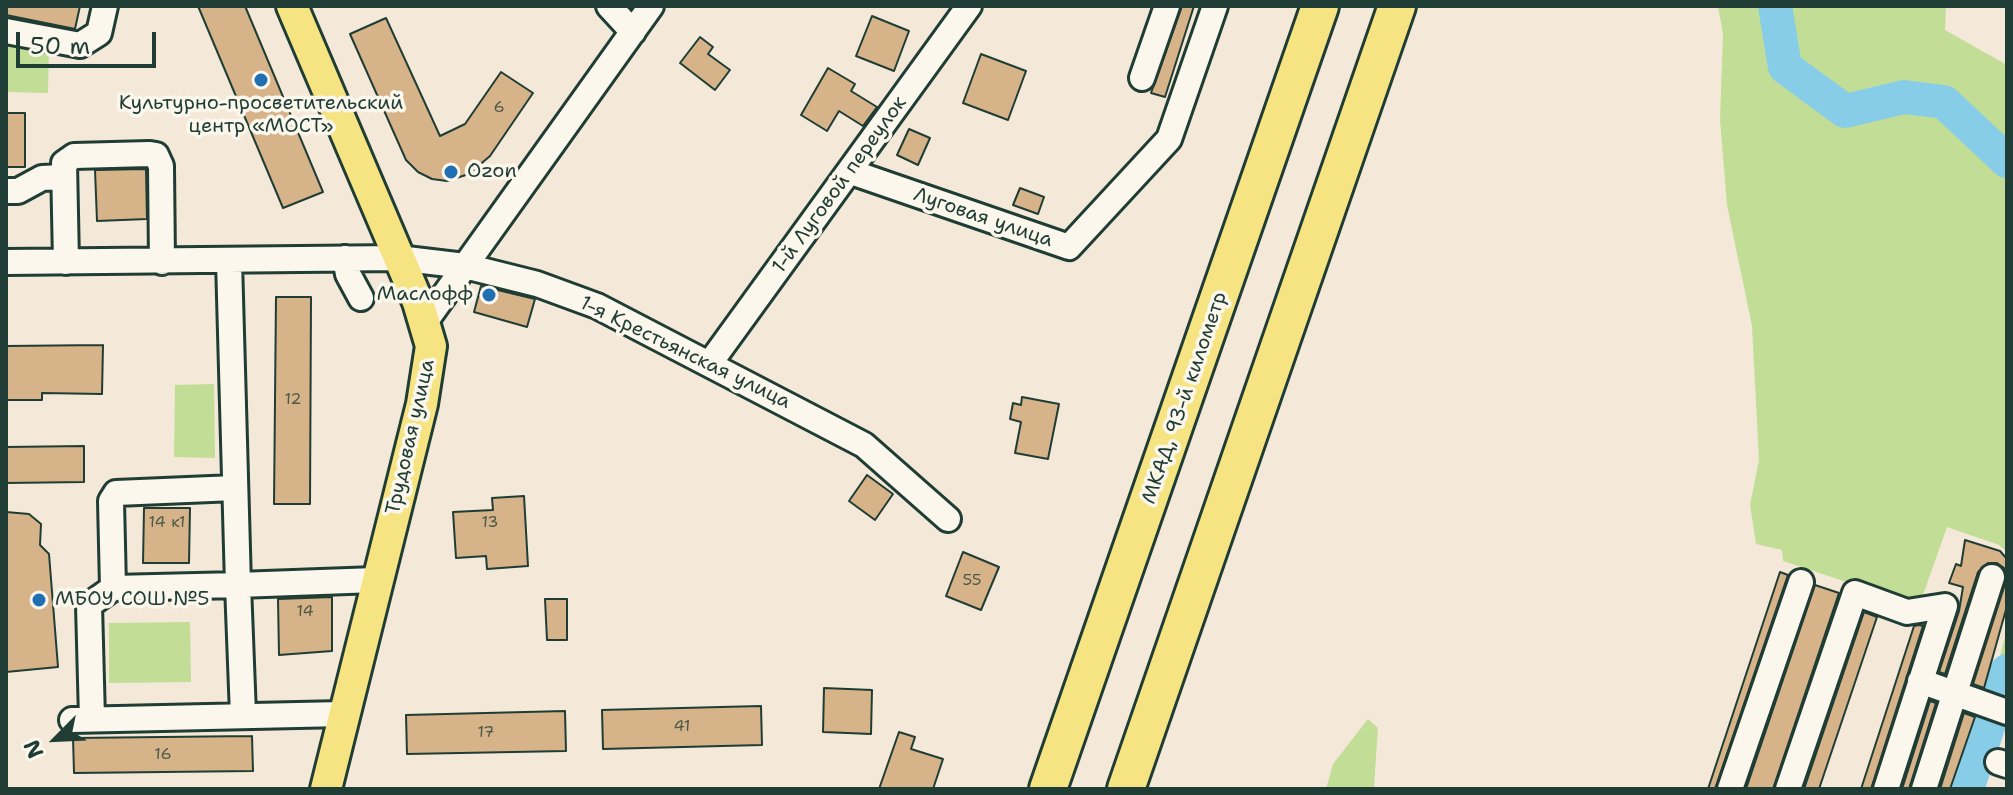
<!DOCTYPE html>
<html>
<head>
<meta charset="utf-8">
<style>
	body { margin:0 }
	#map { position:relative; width:2013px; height:795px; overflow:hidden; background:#f4e9d8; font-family:"Shantell Sans",sans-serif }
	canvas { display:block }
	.frame { position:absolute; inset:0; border:8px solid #1f3d34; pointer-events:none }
	.north { position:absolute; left:16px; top:699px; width:80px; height:80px; -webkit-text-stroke:6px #fbf7ec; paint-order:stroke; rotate:246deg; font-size:22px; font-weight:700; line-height:32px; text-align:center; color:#1f3d34 }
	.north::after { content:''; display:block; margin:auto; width:28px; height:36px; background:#1f3d34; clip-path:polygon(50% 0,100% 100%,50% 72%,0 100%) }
	.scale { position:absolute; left:16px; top:32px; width:140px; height:36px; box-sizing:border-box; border:4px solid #1f3d34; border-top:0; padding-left:10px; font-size:24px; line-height:28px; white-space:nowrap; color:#1f3d34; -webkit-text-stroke:6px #fbf7ec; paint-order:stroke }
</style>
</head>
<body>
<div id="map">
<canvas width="2013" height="795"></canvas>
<div class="frame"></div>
<div class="north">N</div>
<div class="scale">50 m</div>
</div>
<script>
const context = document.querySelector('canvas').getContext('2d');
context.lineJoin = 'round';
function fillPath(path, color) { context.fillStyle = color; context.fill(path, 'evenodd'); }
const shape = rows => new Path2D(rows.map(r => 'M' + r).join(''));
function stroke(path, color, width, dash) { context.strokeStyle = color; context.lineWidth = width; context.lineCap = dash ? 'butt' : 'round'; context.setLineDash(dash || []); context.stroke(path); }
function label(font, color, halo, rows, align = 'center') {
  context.font = font + ' "Shantell Sans",sans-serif'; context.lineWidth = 7; context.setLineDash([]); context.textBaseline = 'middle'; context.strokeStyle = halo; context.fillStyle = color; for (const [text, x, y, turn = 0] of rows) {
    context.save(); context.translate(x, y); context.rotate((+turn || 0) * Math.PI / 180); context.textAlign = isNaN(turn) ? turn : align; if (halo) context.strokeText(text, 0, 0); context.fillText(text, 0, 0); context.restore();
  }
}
fillPath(shape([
	[1718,6,1946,6,1945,30,2007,65,2007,552,1999,545,1947,527,1919,606,1783,561,1782,550,1756,544,1750,505,1759,460,1752,326,1727,205,1720,120,1723,34],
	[6,42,49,50,48,93,6,92],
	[214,384,215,458,174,457,175,385],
	[190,622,191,682,109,683,109,623],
	[2007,629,2007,685,1970,789,1956,789,1993,683],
	[1368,719,1378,728,1374,786,1377,789,1326,789,1333,764]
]), '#c2dd95');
stroke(shape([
	[1775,6,1785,67,1845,111,1904,97,1944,102,2007,161],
	[1967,789,2007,671]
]), '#87cde8', 34);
const building = shape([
	[6,6,80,6,75,29,6,15,6,6],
	[198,6,245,6,323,192,283,208,198,6],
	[1182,6,1194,6,1165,97,1151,93,1182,6],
	[872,16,909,31,894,71,856,56,872,16],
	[386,18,440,136,465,124,501,72,533,93,490,156,469,174,447,181,432,179,418,172,406,160,350,34,386,18],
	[700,37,713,47,708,54,730,70,715,90,680,63,700,37],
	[981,54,1026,71,1008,120,963,103,981,54],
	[828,68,855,84,851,91,877,107,863,126,839,111,827,131,801,115,828,68],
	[6,113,25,113,25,167,6,167,6,113],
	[909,129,930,138,918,165,897,155,909,129],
	[146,169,147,219,97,221,95,170,146,169],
	[1020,188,1044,197,1038,214,1013,205,1020,188],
	[481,286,535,299,527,327,474,312,481,286],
	[276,297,311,297,310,504,274,504,276,297],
	[103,345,102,394,42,393,42,400,6,400,6,346,103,345],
	[1022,397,1059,404,1048,459,1015,453,1021,422,1010,419,1013,403,1021,405,1022,397],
	[84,446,84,482,6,483,6,447,84,446],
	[867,475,893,494,875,520,849,501,867,475],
	[524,496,528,566,487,569,486,556,456,558,453,512,493,510,492,498,524,496],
	[144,508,190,508,189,563,143,563,144,508],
	[6,512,29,514,41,524,40,545,49,554,58,667,6,672,6,512],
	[1965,540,2000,551,2007,559,2007,606,1984,688,1973,684,2006,581,2004,568,1997,563,1988,563,1978,572,1945,674,1939,672,1959,611,1963,587,1949,583,1956,564,1961,566,1965,540],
	[963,552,999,567,981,610,946,596,963,552],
	[1780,572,1788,575,1715,789,1708,789,1780,572],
	[1815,585,1839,593,1773,789,1746,789,1815,585],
	[332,597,332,651,279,655,278,599,332,597],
	[545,599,567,599,567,640,547,640,545,599],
	[1864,612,1877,617,1819,789,1804,789,1864,612],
	[1919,625,1923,626,1871,789,1861,789,1914,626,1919,625],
	[824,688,872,690,871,734,823,732,824,688],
	[1930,701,1936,703,1909,789,1902,789,1930,701],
	[761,706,762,745,603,749,602,710,761,706],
	[565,711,566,751,407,754,406,715,565,711],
	[1964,713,1975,717,1950,789,1940,789,1964,713],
	[899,732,915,737,911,749,943,759,933,789,879,789,899,732],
	[252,736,253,771,74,773,73,738,252,736]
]);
fillPath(building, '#d7b389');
stroke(building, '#1f3d34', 2);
const minor = shape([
	[609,6,633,32],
	[6,31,80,45,99,33,105,6],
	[1142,78,1167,6],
	[851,172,1069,247,1169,139,1215,6],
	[6,191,18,191,42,178,63,177],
	[345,258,348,274,361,298],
	[229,261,238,585,376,580],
	[6,262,398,258,465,266,537,284,597,306,864,445,948,519],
	[66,262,64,163,74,156,150,154,156,155,161,166,162,262],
	[425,322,651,6],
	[710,363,969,6],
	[235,488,116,493,111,501,113,588,238,585,243,715],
	[1920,681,2007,712],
	[92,719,89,605,113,588],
	[72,720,343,714],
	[1998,762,2007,765],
	[1730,789,1801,582],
	[1788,789,1855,593,1907,612,1945,606,1886,789],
	[1924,789,1992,577]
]);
const major = shape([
	[292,6,418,302,431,346,422,404,326,789]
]);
const highway = shape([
	[1048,789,1320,6],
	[1126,789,1397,6]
]);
stroke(minor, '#1f3d34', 30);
stroke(major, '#1f3d34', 36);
stroke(highway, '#1f3d34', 42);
stroke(minor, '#fbf7ec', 24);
stroke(major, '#f6e381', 30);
stroke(highway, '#f6e381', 36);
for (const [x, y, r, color] of [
	[261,80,8,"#1f6fb2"],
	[451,172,8,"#1f6fb2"],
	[489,295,8,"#1f6fb2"],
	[39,600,8,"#1f6fb2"]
]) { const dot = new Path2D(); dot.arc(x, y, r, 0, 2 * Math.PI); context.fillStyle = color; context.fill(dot); stroke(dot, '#fbf7ec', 3); }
label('16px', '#4d5a49', null, [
	["6",499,108],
	["12",293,400],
	["14 к1",167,523],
	["13",490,523],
	["55",972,581],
	["14",305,612],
	["41",682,727],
	["17",486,733],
	["16",163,755]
]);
label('20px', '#1f3d34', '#fbf7ec', [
	["Культурно-просветительский",261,104,"center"],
	["центр «МОСТ»",261,127,"center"],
	["Ozon",467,172],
	["Маслофф",473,295,"right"],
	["МБОУ СОШ №5",55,600]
], 'left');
label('20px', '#1f3d34', '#fbf7ec', [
	["1-й Луговой переулок",840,185,-54],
	["Луговая улица",983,218,19],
	["1-я Крестьянская улица",685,353,26],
	["МКАД, 93-й километр",1185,398,-71],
	["Трудовая улица",411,437,-77]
]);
</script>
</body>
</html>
